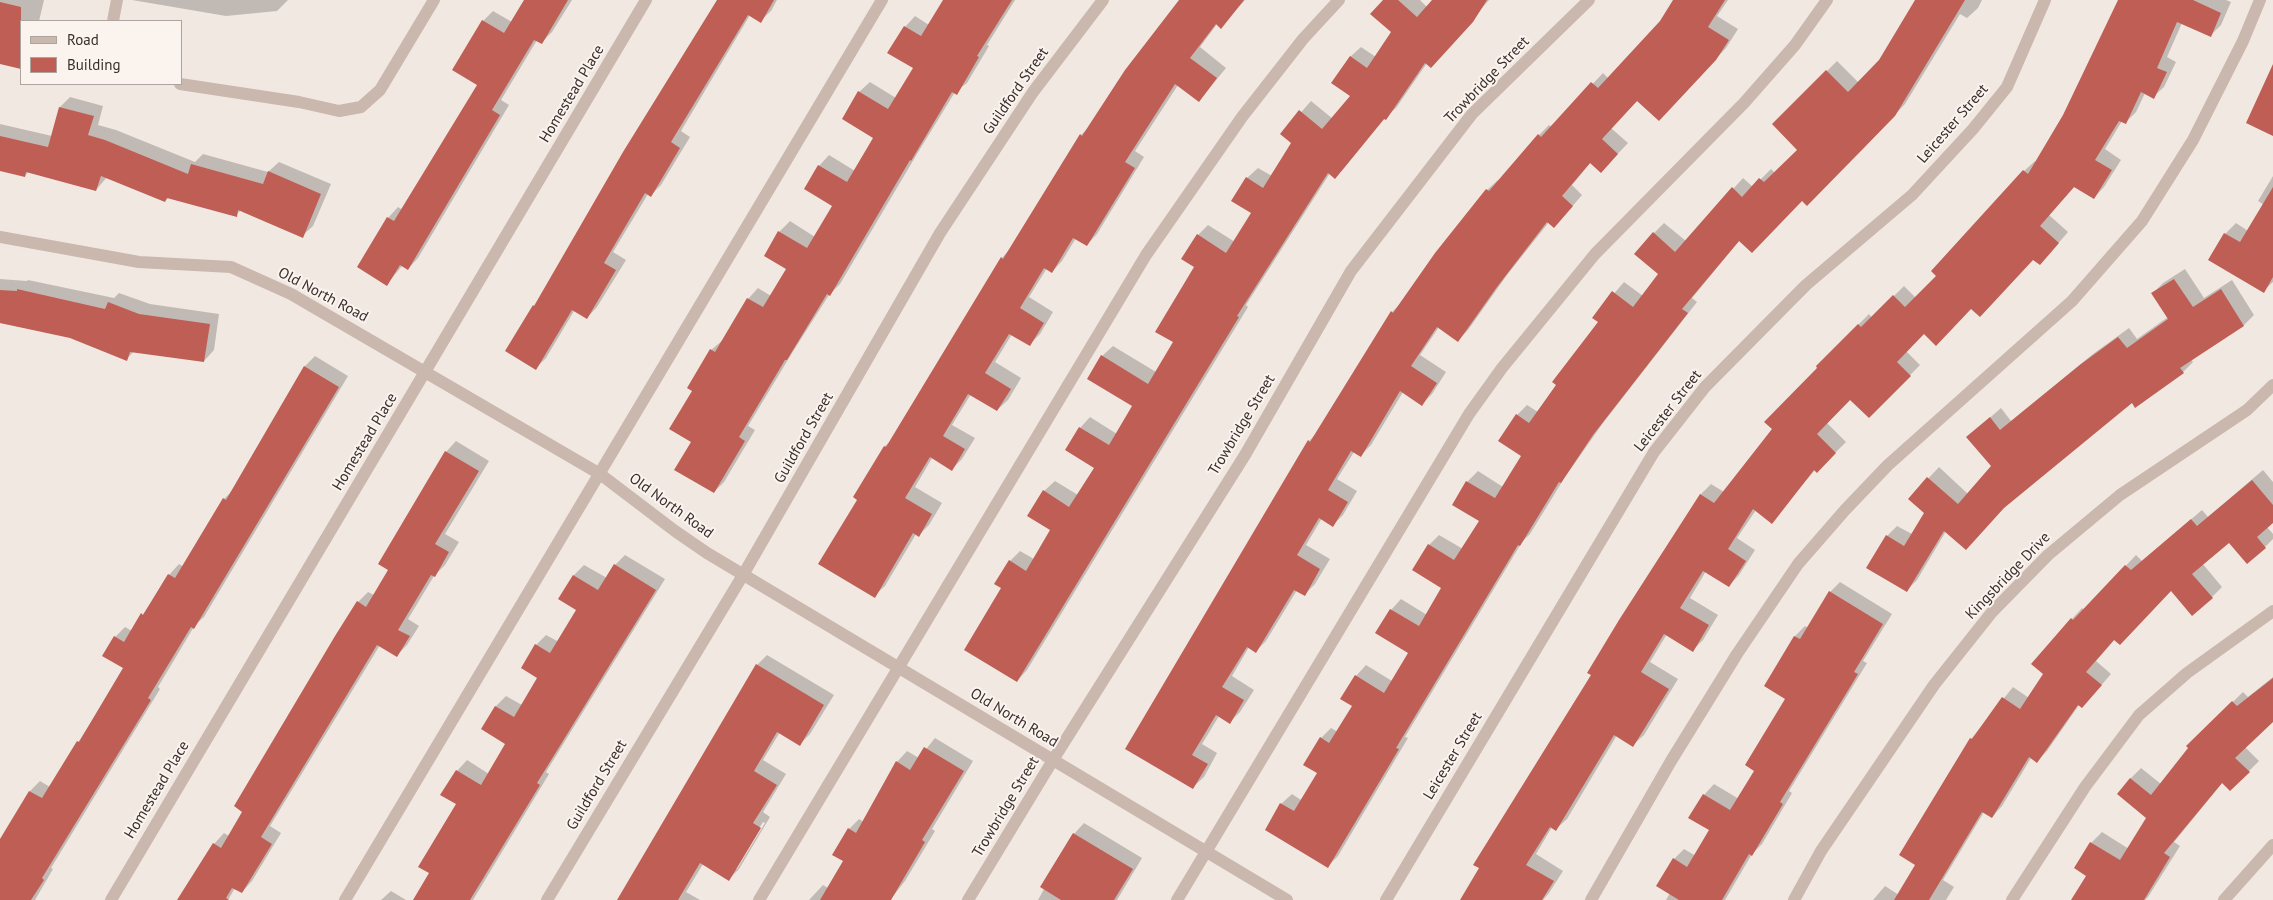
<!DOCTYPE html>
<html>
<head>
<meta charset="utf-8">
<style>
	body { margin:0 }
	#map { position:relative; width:2273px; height:900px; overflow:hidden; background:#f2e8e2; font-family:"PT Sans",sans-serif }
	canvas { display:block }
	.legend { position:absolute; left:20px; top:20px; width:162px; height:65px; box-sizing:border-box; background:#faf3ee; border:1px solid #ada4a0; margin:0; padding:6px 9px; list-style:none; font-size:15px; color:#392e2c }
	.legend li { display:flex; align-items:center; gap:10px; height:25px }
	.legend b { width:25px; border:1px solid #ada4a0 }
</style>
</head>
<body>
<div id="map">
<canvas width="2273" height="900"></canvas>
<ul class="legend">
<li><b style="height:6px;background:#cab7ae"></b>Road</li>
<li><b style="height:14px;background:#be5e54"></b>Building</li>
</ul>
</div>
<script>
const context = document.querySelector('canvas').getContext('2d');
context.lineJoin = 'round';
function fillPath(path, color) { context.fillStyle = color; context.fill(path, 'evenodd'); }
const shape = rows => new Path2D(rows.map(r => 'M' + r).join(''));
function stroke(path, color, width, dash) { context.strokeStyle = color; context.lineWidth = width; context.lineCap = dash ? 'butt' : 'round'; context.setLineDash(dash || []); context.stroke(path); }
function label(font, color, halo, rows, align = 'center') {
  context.font = font + ' "PT Sans",sans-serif'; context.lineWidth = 4; context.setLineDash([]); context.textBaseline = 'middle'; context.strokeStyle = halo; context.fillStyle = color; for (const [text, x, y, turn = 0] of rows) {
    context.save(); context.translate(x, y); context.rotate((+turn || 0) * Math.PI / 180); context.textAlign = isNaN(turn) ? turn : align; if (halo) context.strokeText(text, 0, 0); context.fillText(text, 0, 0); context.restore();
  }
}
fillPath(shape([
	[0,0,44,0,39,21,21,21,20,68,0,63],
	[132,0,288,0,277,11,226,16],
	[526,0,572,0,552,32,541,43,537,40,501,100,509,105,418,258,408,269,402,266,387,284,358,267,388,218,398,207,403,210,479,85,483,21,493,11,512,22],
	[718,0,777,0,771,11,760,21,750,15,681,131,690,137,661,185,651,195,648,194,613,252,626,260,597,307,587,318,574,311,546,358,536,368,580,233],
	[944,0,1015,0,987,45,989,46,967,83,955,92,917,154,840,284,829,295,792,353,748,426,755,430,724,482,714,492,692,441,694,391,711,350,723,340,748,299,758,288,771,296,787,269,765,255,779,232,790,221,815,237,834,205,819,166,829,155,855,171,875,138,859,92,870,82,896,98,914,68,905,27,915,16,929,25],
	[1181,0,1245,0,1221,27,1217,24,1200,47,1226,68,1199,101,1178,85,1135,151,1144,157,1097,234,1087,245,1076,238,1062,261,1052,272,1047,268,1029,297,1053,312,1040,334,1029,345,1012,334,995,362,1021,378,1008,400,997,410,971,394,952,425,975,438,962,459,952,469,932,458,915,487,942,503,929,525,919,535,916,534,885,586,874,596,859,499,885,446,894,438,1002,258,1009,250,1081,135,1090,126],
	[1385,0,1420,0,1427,7,1433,0,1489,0,1441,56,1427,63,1396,108,1385,118,1345,167,1335,177,1330,173,1246,305,1248,307,1027,670,1017,681,1003,588,1010,561,1020,551,1034,559,1052,530,1044,491,1055,481,1078,495,1095,467,1080,428,1090,417,1117,434,1134,405,1102,356,1113,346,1156,372,1174,342,1196,266,1198,235,1208,225,1235,242,1253,213,1247,178,1258,168,1272,176,1293,142,1282,134,1311,101,1333,119,1351,96,1350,57,1361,47,1376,57,1392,32],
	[1675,0,1728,0,1717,16,1738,29,1726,48,1669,109,1638,100,1611,128,1628,143,1611,161,1591,162,1572,185,1582,195,1564,216,1549,222,1507,275,1468,330,1458,340,1439,327,1420,355,1446,372,1432,394,1422,404,1403,392,1371,445,1360,456,1354,452,1337,479,1357,491,1343,515,1333,525,1322,518,1306,545,1330,559,1315,584,1305,594,1297,590,1266,641,1256,651,1249,647,1232,676,1254,690,1240,712,1230,722,1219,716,1202,744,1217,753,1204,777,1193,787,1127,748,1309,441,1318,432,1392,312,1401,303,1487,190,1498,180,1499,181,1539,135,1549,125,1552,127,1603,73,1608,78,1661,22],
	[1916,0,1982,0,1978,8,1967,18,1960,14,1905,104,1863,149,1807,204,1802,199,1740,240,1692,298,1697,302,1603,423,1565,477,1530,534,1522,542,1405,737,1408,738,1338,856,1328,866,1281,804,1292,794,1301,800,1318,773,1321,738,1331,728,1338,732,1353,706,1356,676,1366,665,1392,681,1410,653,1391,610,1401,599,1427,615,1443,588,1429,545,1439,535,1463,549,1480,521,1467,482,1478,471,1503,487,1523,456,1517,415,1527,405,1538,412,1599,321,1594,317,1624,282,1643,296,1660,274,1654,233,1664,223,1686,241,1743,178,1753,187,1771,169,1775,173,1799,150,1774,124,1837,61,1859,83,1880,61],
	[2120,0,2226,0,2231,2,2221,25,2211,35,2182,23,2167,57,2176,62,2164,87,2153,97,2145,93,2136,112,2125,123,2122,121,2105,149,2121,160,2104,187,2094,198,2075,186,2049,215,2068,232,2050,253,2034,258,1971,308,1924,333,1906,351,1920,365,1869,417,1851,399,1827,423,1846,442,1817,471,1815,470,1771,522,1756,510,1737,538,1755,550,1739,575,1729,586,1706,571,1690,598,1718,615,1703,640,1693,650,1667,634,1650,662,1678,679,1644,735,1633,745,1617,735,1567,819,1556,829,1552,827,1536,854,1563,871,1549,893,1543,900,1461,900,1592,674,1620,621,1701,494,1711,484,1724,492,1819,368,1817,366,1869,314,1872,318,1904,286,1916,298,1937,276,2024,171,2035,161,2036,162,2064,116],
	[70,97,103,106,98,125,116,130,195,162,203,154,268,172,279,162,331,184,313,226,302,236,241,210,236,215,169,197,165,201,107,177,96,190,28,172,25,176,0,170,0,124,52,136,60,107],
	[2273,176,2273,282,2263,291,2210,259,2225,234,2236,223,2248,231,2264,205,2258,201],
	[2185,269,2204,298,2232,280,2254,315,2244,325,2191,359,2193,362,2183,372,2132,401,1946,531,1917,580,1906,591,1887,536,1897,526,1912,534,1925,512,1910,498,1939,467,1968,494,1992,466,1968,437,2001,408,2011,421,2093,354,2129,328,2137,339,2168,317,2153,293,2163,283],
	[0,279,27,281,28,280,114,298,119,293,150,304,219,314,214,350,204,361,134,351,127,359,70,337,0,323],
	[315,356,348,376,204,617,195,625,158,687,160,689,51,868,53,869,35,900,0,900,2,838,30,791,40,781,50,787,125,668,115,637,125,627,132,631,169,575,179,564,184,567,224,499,232,491,305,366],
	[456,441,489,461,445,534,459,542,445,565,434,576,408,619,419,626,407,645,397,655,380,645,270,826,281,833,252,881,242,892,235,888,228,900,180,900,214,844,224,833,229,836,358,602,368,592,374,595,389,569,446,452],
	[2263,470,2273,482,2273,522,2267,527,2273,534,2273,539,2265,547,2229,542,2202,563,2222,587,2212,597,2172,589,2115,639,2096,661,2111,674,2092,696,2079,705,2047,751,2037,761,2031,758,2002,806,1992,817,1984,812,1943,880,1954,887,1946,900,1873,900,1885,886,1899,895,1917,865,1971,739,2013,687,2029,698,2045,674,2072,619,2082,608,2084,610,2136,555,2142,561,2202,510,2208,517],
	[625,555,665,579,546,772,549,774,473,900,414,900,431,873,458,804,457,771,467,760,489,774,507,744,482,729,496,706,506,696,522,705,539,677,536,645,546,635,559,642,578,609,560,599,574,575,584,565,607,578,615,565],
	[1840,582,1892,614,1863,661,1867,663,1789,791,1792,793,1762,844,1752,854,1725,900,1666,900,1670,893,1674,859,1684,849,1696,856,1711,830,1704,795,1714,784,1739,799,1756,770,1787,699,1765,686,1795,636,1805,626,1808,628,1830,592],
	[767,655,834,695,810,734,800,744,780,732,763,760,786,774,763,812,770,817,739,869,729,879,703,864,686,892,700,900,622,900,757,665],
	[763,822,765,823,737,869,734,869],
	[2273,677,2273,722,2272,721,2245,747,2259,761,2230,790,2223,782,2174,842,2180,846,2148,897,2145,900,2073,900,2087,875,2076,868,2091,843,2102,832,2129,849,2148,818,2119,793,2131,778,2141,768,2161,784,2190,748,2188,746,2243,692,2248,697],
	[935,738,973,761,932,829,935,831,905,881,890,900,809,900,823,885,828,888,845,861,849,829,859,819,864,822,897,762,907,751,919,758],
	[1084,823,1142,858,1117,900,1038,900,1074,834],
	[391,891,406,900,381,900]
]), '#0003');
fillPath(shape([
	[524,0,568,0,542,44,534,40,492,110,500,115,408,270,400,265,387,286,357,267,387,217,394,221,477,85,452,70,482,20,504,33],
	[717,0,774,0,761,23,748,15,671,142,680,148,651,197,645,193,604,263,616,270,587,319,572,310,536,370,505,351,533,305,534,306,623,152],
	[943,0,1012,0,977,56,979,57,957,95,952,92,911,161,910,160,830,296,827,294,787,360,785,360,739,437,745,441,714,493,674,470,691,442,669,429,692,391,687,388,710,349,715,352,747,298,763,307,786,269,764,256,778,231,807,248,832,206,804,189,818,165,847,182,873,138,842,119,858,91,888,109,913,68,887,53,904,26,921,36],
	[1179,0,1244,0,1221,29,1216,24,1190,58,1217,78,1199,102,1175,84,1125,162,1135,168,1087,246,1073,238,1052,273,1044,268,1020,308,1044,323,1030,346,1009,334,985,373,1011,389,997,411,968,394,943,436,965,449,952,471,930,457,905,498,932,514,919,537,913,533,875,598,818,564,857,500,853,497,884,446,886,447,1001,257,1003,259,1080,134,1082,136,1125,70],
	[1383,0,1398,0,1417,17,1432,0,1487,0,1473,22,1431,68,1425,63,1386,120,1384,119,1335,179,1328,173,1237,316,1239,317,1017,682,964,650,1001,588,994,584,1009,560,1026,571,1050,530,1027,516,1043,490,1069,507,1094,468,1065,450,1079,427,1109,445,1132,406,1087,379,1101,355,1148,384,1173,342,1155,332,1194,267,1181,259,1197,234,1226,253,1251,213,1231,201,1246,177,1263,188,1291,143,1280,134,1299,110,1322,129,1350,96,1331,83,1350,56,1367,68,1391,32,1370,14],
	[1673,0,1725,0,1708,27,1729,40,1716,60,1659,121,1637,101,1602,139,1618,154,1601,173,1590,163,1562,196,1573,206,1554,228,1547,222,1497,287,1458,342,1437,327,1411,366,1437,383,1422,406,1400,391,1361,457,1351,451,1328,490,1348,502,1333,527,1319,518,1297,555,1320,569,1305,596,1294,590,1256,653,1247,647,1222,687,1244,700,1230,724,1216,715,1192,755,1208,764,1193,789,1125,749,1308,440,1310,442,1391,311,1393,313,1435,253,1486,189,1489,191,1538,134,1541,137,1591,82,1598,88,1660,21],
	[1915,0,1965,0,1895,116,1807,206,1802,201,1752,253,1739,241,1682,309,1688,313,1593,435,1561,483,1559,482,1520,546,1518,545,1396,748,1399,749,1328,868,1265,830,1280,803,1294,811,1317,773,1303,765,1320,737,1329,743,1352,706,1340,699,1355,675,1384,693,1408,653,1375,633,1390,609,1419,626,1441,588,1412,570,1428,544,1454,560,1479,521,1452,505,1466,481,1495,498,1521,456,1498,441,1516,414,1529,423,1556,385,1552,382,1598,322,1592,318,1612,291,1633,307,1658,274,1634,254,1653,232,1675,252,1732,187,1742,197,1759,178,1764,182,1797,150,1772,124,1826,70,1848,92,1879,60],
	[2118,0,2193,0,2221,13,2211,37,2177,22,2157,68,2167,72,2154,99,2141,92,2126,124,2119,121,2095,160,2112,170,2094,199,2074,187,2040,226,2059,243,2040,265,2033,260,1980,317,1971,309,1936,346,1924,334,1897,362,1911,376,1869,418,1850,400,1817,434,1836,453,1817,473,1814,470,1772,524,1753,509,1728,549,1746,561,1729,587,1703,571,1680,608,1709,625,1693,652,1664,634,1641,672,1669,689,1633,747,1614,735,1556,831,1550,827,1526,865,1554,881,1542,900,1460,900,1479,868,1473,865,1591,675,1587,673,1619,620,1700,494,1714,503,1772,429,1764,422,1817,368,1816,366,1858,324,1861,327,1893,295,1905,307,1936,276,1931,271,2023,170,2028,174,2063,115],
	[0,2,21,7,21,69,0,64],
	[2273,64,2273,136,2246,123],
	[59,107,94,116,88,135,105,140,188,174,191,164,263,184,268,171,321,194,303,238,238,210,237,217,167,198,165,202,101,176,96,191,26,172,25,177,0,171,0,136,48,147],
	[2273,187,2273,277,2264,293,2208,260,2224,233,2240,242],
	[2174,279,2193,307,2221,289,2244,326,2180,368,2184,373,2135,408,2132,403,2004,508,1966,550,1944,531,1907,592,1866,568,1886,535,1904,546,1924,513,1908,499,1927,477,1958,504,1991,466,1966,437,1990,417,2000,430,2081,364,2118,337,2127,348,2168,319,2151,293],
	[17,289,105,309,108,302,139,314,210,324,204,362,130,352,127,361,70,338,0,323,0,290,17,291],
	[304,366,339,387,194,629,191,627,148,698,151,700,42,878,44,880,31,900,0,900,0,839,29,791,42,798,77,741,79,742,123,668,102,656,114,636,124,642,141,613,143,615,168,574,175,578,223,498,226,500],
	[445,451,479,471,435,544,449,552,435,577,431,575,398,630,410,636,397,657,377,645,261,837,272,844,242,893,232,888,226,898,229,900,177,900,213,843,221,848,242,812,234,806,335,636,357,601,366,607,388,570,378,564],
	[2252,480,2273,505,2273,523,2257,537,2266,548,2247,564,2229,543,2192,574,2213,598,2192,616,2171,591,2120,645,2114,640,2086,672,2102,685,2082,708,2078,705,2037,763,2029,757,1992,818,1982,812,1929,900,1894,900,1915,865,1899,855,1970,738,1972,739,2002,697,2020,709,2043,674,2031,664,2071,618,2073,620,2125,565,2131,570,2191,519,2197,526],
	[614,564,656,590,537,783,540,785,470,900,413,900,429,873,418,867,456,804,440,795,456,770,481,785,505,744,481,729,495,706,514,717,537,678,521,668,535,644,550,653,576,610,558,599,573,575,598,590],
	[1829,591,1883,624,1854,672,1858,674,1780,802,1783,804,1752,856,1749,854,1722,900,1679,900,1656,886,1673,858,1687,867,1709,830,1688,818,1703,794,1730,810,1754,771,1745,765,1785,699,1764,686,1794,636,1800,639],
	[756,664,824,705,800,746,777,732,754,771,777,785,753,823,761,828,729,881,700,863,678,900,617,900],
	[2273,678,2273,722,2235,758,2250,772,2230,791,2222,783,2164,853,2170,857,2144,900,2071,900,2086,876,2074,868,2090,842,2120,860,2146,818,2117,794,2130,778,2151,795,2188,748,2186,746,2232,701,2237,706],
	[924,747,964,771,922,840,925,842,891,900,820,900,843,861,832,855,848,828,856,833,896,761,910,770],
	[1073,833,1133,869,1114,900,1061,900,1040,887]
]), '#be5e54');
stroke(shape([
	[113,21,117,0],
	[180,84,299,102,339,111,361,107,380,90,434,0],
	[0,237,139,262,231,267,291,294,600,474,675,531,707,553,1287,900],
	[111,900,646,0],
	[345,900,882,0],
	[547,900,743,575,940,233,1033,92,1103,0],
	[759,900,1146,255,1242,117,1303,39,1339,0],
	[968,900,1053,760,1245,455,1351,271,1472,114,1589,0],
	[1177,900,1469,414,1502,368,1595,254,1744,103,1795,45,1827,0],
	[1386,900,1654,452,1705,387,1806,285,1912,195,1973,129,2007,87,2045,0],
	[1591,900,1671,761,1737,654,1798,564,1845,510,1888,465,2072,301,2142,221,2193,140,2243,41,2260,0],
	[1794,900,1821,851,1934,685,1992,612,2048,555,2120,495,2247,410,2273,385],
	[2012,900,2085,787,2139,715,2187,673,2273,611],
	[2224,900,2273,845]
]), '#cab7ae', 12);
label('15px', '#392e2c', '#faf3ee', [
	["Trowbridge Street",1487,80,-46],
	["Guildford Street",1016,91,-55],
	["Homestead Place",572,94,-59],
	["Leicester Street",1953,124,-49],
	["Old North Road",323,295,28],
	["Leicester Street",1668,411,-52],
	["Trowbridge Street",1242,425,-59],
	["Guildford Street",804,438,-60],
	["Homestead Place",365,442,-59],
	["Old North Road",671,506,36],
	["Kingsbridge Drive",2008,576,-46],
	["Old North Road",1014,718,31],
	["Leicester Street",1453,756,-59],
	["Guildford Street",597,785,-59],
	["Homestead Place",157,790,-59],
	["Trowbridge Street",1006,807,-59]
]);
</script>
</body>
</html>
